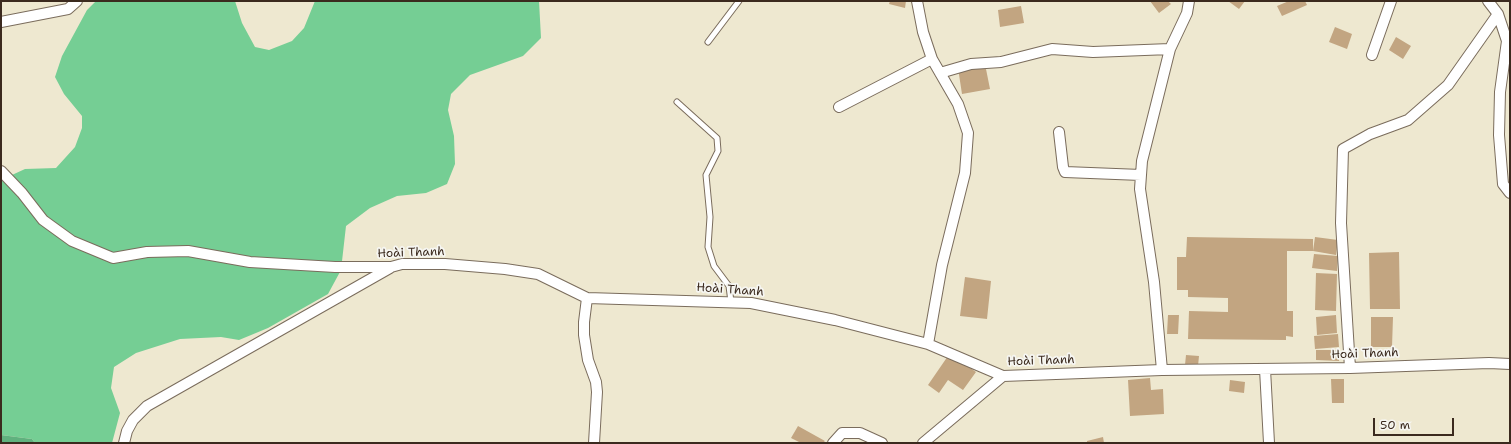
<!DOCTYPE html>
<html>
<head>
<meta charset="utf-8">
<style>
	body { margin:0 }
	#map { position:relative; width:1511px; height:444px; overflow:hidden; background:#eee8d0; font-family:"Shantell Sans",sans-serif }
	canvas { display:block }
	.frame { position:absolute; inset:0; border:2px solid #3b2a1e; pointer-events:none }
	.scale { position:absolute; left:1373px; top:418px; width:81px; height:18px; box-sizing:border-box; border:2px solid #3b2a1e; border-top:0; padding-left:5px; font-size:12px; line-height:14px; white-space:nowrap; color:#3b2a1e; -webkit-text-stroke:3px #f6f6f2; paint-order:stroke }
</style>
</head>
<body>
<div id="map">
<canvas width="1511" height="444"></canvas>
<div class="frame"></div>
<div class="scale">50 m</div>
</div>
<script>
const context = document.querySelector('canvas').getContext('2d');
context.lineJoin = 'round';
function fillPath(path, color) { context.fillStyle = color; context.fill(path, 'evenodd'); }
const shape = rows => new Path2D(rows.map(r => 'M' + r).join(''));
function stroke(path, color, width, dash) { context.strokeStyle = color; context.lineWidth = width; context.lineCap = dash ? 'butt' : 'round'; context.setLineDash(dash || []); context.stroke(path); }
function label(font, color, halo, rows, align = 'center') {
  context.font = font + ' "Shantell Sans",sans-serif'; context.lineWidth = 3.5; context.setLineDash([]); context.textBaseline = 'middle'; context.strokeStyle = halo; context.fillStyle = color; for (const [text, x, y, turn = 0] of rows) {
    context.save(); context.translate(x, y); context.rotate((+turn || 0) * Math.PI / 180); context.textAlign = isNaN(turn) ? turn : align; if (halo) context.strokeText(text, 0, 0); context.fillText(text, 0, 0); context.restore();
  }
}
fillPath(shape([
	[96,1,235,1,242,23,255,47,269,50,292,41,304,28,315,1,539,1,541,38,523,56,470,75,451,94,448,110,454,136,455,164,447,184,426,193,397,196,370,208,346,226,341,270,328,294,268,328,239,340,221,337,180,339,136,353,114,367,111,388,120,413,112,443,35,443,32,439,1,435,1,180,25,169,56,168,75,147,82,128,82,116,64,94,55,77,62,56,87,10]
]), '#75ce94');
fillPath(shape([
	[1,435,32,439,35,443,1,443]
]), '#60b17e');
fillPath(shape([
	[890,1,906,1,905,8,889,4],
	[1150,1,1168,1,1171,4,1159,13],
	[1228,1,1245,1,1239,9],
	[1289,1,1305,1,1307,5,1282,16,1277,6],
	[1021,6,1024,23,1000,27,998,10],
	[1335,27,1352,34,1347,49,1329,42],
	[1396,37,1411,46,1403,59,1389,50],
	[985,64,990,89,962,94,958,68],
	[1187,237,1313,239,1313,251,1287,251,1287,311,1293,311,1293,337,1286,336,1286,340,1188,339,1189,311,1228,312,1228,298,1188,297,1188,290,1177,290,1177,257,1186,257],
	[1315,237,1338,240,1336,255,1313,251],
	[1399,252,1400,309,1370,309,1369,253],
	[1314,254,1338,256,1337,271,1312,268],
	[1316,273,1337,274,1336,311,1315,310],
	[965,277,991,281,987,319,960,316],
	[1168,315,1179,315,1178,334,1167,334],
	[1336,315,1337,333,1317,335,1316,317],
	[1371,317,1393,317,1392,347,1371,347],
	[1338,334,1339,347,1315,349,1314,336],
	[1316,350,1340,350,1339,361,1316,360],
	[950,353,976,372,963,390,948,380,939,393,928,385],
	[1186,355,1199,356,1198,366,1185,365],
	[1150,378,1151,390,1163,389,1164,414,1130,416,1128,380],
	[1331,379,1344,379,1344,403,1332,403],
	[1230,380,1245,382,1244,393,1229,391],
	[798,426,825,441,823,443,801,443,791,438],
	[1103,437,1104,443,1087,443,1087,441]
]), '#c2a581');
const lane = shape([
	[708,42,739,1],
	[677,102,717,138,718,151,706,175,710,217,708,247,714,266,729,286,731,302]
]);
const street = shape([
	[917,1,923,32,932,59,958,104,968,133,965,173,942,265,928,344],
	[1488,1,1498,14,1507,41,1500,92,1499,135,1503,184,1510,193],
	[1,22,68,9,77,1],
	[1372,55,1391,1],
	[940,73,971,64,1001,62,1052,49,1093,52,1170,49],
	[839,107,932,59],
	[1059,132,1063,167,1065,172,1141,175],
	[1,171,22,193,43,220,72,241,113,258,147,252,188,251,250,262,335,267,391,267,402,264,445,264,505,269,538,274,587,298,751,303,835,320,928,344,1003,376,1162,370,1350,368,1489,363,1510,364],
	[587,298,584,322,584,335,588,360,596,382,597,392,594,443],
	[1350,368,1341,223,1343,149,1370,134,1408,120,1448,85,1498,14],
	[1265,369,1269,443],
	[1162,370,1154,282,1140,189,1142,161,1170,49,1187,13,1189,1],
	[124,443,127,431,133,420,147,406,390,268],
	[833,443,842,433,860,433,882,443],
	[923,443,1003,376]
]);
stroke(lane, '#7a6c5c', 7);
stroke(street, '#7a6c5c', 12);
stroke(lane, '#fff', 5);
stroke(street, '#fff', 10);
label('12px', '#3b2a1e', '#f6f6f2', [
	["Hoài Thanh",411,253,-2],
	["Hoài Thanh",730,290,4],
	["Hoài Thanh",1365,354,-2],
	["Hoài Thanh",1041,361,-2]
]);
</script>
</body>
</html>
